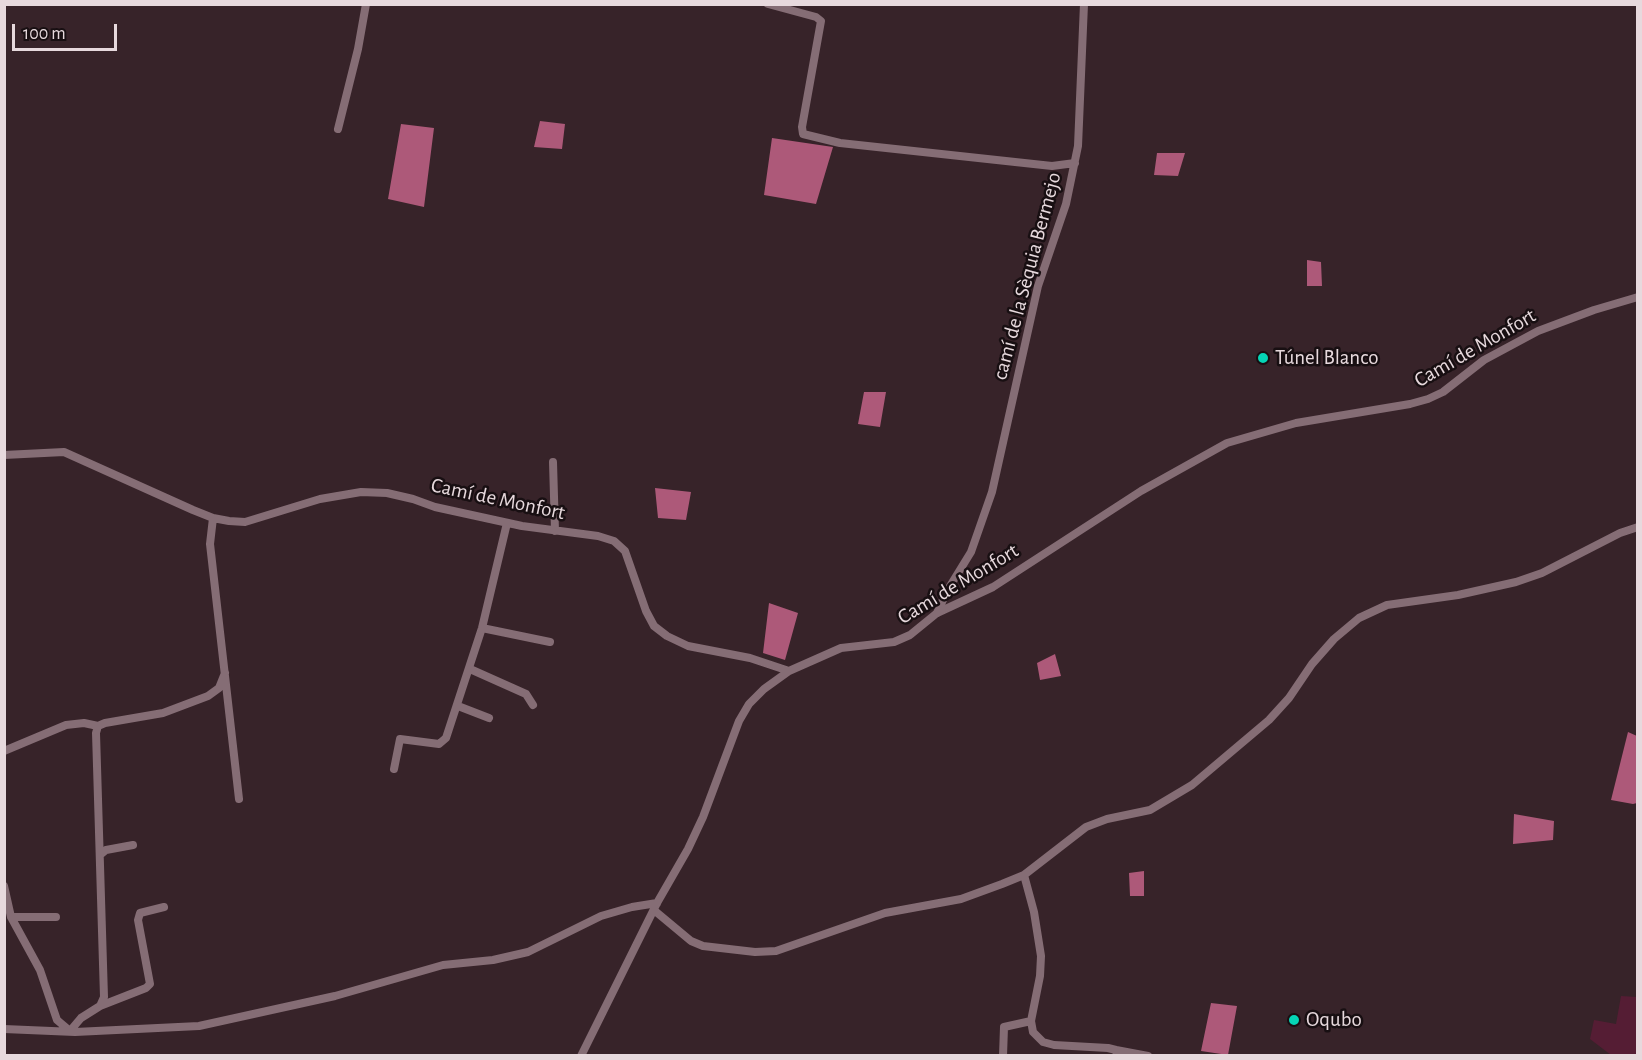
<!DOCTYPE html>
<html>
<head>
<meta charset="utf-8">
<style>
	body { margin:0 }
	#map { position:relative; width:1642px; height:1060px; overflow:hidden; background:#372329; font-family:"Alegreya Sans",sans-serif }
	canvas { display:block }
	.frame { position:absolute; inset:0; border:6px solid #e7d9dd; pointer-events:none }
	.scale { position:absolute; left:12px; top:24px; width:105px; height:27px; box-sizing:border-box; border:3px solid #e7d9dd; border-top:0; padding-left:8px; font-size:18px; line-height:21px; white-space:nowrap; color:#e7d9dd; -webkit-text-stroke:4px #180f12; paint-order:stroke }
</style>
</head>
<body>
<div id="map">
<canvas width="1642" height="1060"></canvas>
<div class="frame"></div>
<div class="scale">100 m</div>
</div>
<script>
const context = document.querySelector('canvas').getContext('2d');
context.lineJoin = 'round';
function fillPath(path, color) { context.fillStyle = color; context.fill(path, 'evenodd'); }
const shape = rows => new Path2D(rows.map(r => 'M' + r).join(''));
function stroke(path, color, width, dash) { context.strokeStyle = color; context.lineWidth = width; context.lineCap = dash ? 'butt' : 'round'; context.setLineDash(dash || []); context.stroke(path); }
function label(font, color, halo, rows, align = 'center') {
  context.font = font + ' "Alegreya Sans",sans-serif'; context.lineWidth = 5; context.setLineDash([]); context.textBaseline = 'middle'; context.strokeStyle = halo; context.fillStyle = color; for (const [text, x, y, turn = 0] of rows) {
    context.save(); context.translate(x, y); context.rotate((+turn || 0) * Math.PI / 180); context.textAlign = isNaN(turn) ? turn : align; if (halo) context.strokeText(text, 0, 0); context.fillText(text, 0, 0); context.restore();
  }
}
fillPath(shape([
	[1621,996,1637,997,1637,1055,1611,1055,1590,1039,1594,1020,1616,1024]
]), '#551d34');
fillPath(shape([
	[540,121,565,124,562,149,534,147],
	[401,124,434,128,424,207,388,199],
	[772,138,833,147,816,204,764,195],
	[1157,153,1185,153,1178,176,1154,175],
	[1307,260,1321,262,1322,286,1307,286],
	[864,392,886,392,880,427,858,424],
	[655,488,691,492,686,520,658,518],
	[769,603,798,613,785,660,763,653],
	[1055,654,1061,676,1040,680,1037,663],
	[1628,732,1637,736,1637,803,1633,804,1611,800],
	[1514,814,1554,821,1553,840,1513,844],
	[1144,871,1144,896,1130,896,1129,873],
	[1211,1003,1237,1006,1228,1055,1201,1051]
]), '#ad5979');
stroke(shape([
	[768,4,816,17,821,21,802,127,803,134,840,143,1052,166,1075,163],
	[338,129,358,49,366,4],
	[4,455,64,452,193,510,213,518,229,521,245,522,320,499,361,492,387,493,413,499,435,507,522,526,598,536,614,541,625,551,646,611,654,626,667,636,688,646,750,658,789,671],
	[553,462,555,531],
	[213,518,210,544,239,799],
	[937,613,947,591,971,552,992,492,1038,286,1066,204,1078,146,1084,4],
	[482,628,550,642],
	[470,669,526,694,533,705],
	[458,706,489,718],
	[4,751,66,725,84,723,98,726],
	[394,769,400,739,439,744,446,738,482,628,507,523],
	[100,855,106,850,133,845],
	[1024,875,1034,912,1041,956,1040,976,1031,1021,1033,1032,1043,1042,1054,1045,1108,1048,1116,1050,1117,1056],
	[4,886,11,917,40,970,57,1020,70,1031,81,1018,100,1006,104,997,96,733,98,726,105,723,163,713,208,696,219,688,225,673],
	[655,911,691,941,703,946,755,952,776,951,885,913,961,899,1002,884,1024,875,1086,827,1107,819,1150,810,1192,785,1269,720,1289,698,1312,664,1334,639,1359,618,1387,605,1458,595,1516,582,1542,573,1620,533,1638,527],
	[11,917,56,917],
	[100,1006,146,988,150,984,138,920,140,913,164,907],
	[4,1029,75,1032,199,1026,335,996,443,965,493,960,528,952,601,916,632,907,657,903],
	[1116,1050,1148,1056],
	[581,1056,657,903,688,849,703,817,739,721,749,704,764,689,789,671,841,648,894,642,910,635,937,613,993,587,1141,491,1227,443,1296,423,1410,404,1428,399,1443,392,1484,360,1538,331,1594,310,1638,297],
	[1003,1056,1004,1027,1031,1021]
]), '#856d75', 8);
for (const [x, y, r, color] of [
	[1263,358,6,"#05d5b6"],
	[1294,1020,6,"#05d5b6"]
]) { const dot = new Path2D(); dot.arc(x, y, r, 0, 2 * Math.PI); context.fillStyle = color; context.fill(dot); stroke(dot, '#180f12', 2); }
label('21px', '#e7d9dd', '#180f12', [
	["camí de la Sèquia Bermejo",1027,276,-75],
	["Camí de Monfort",1475,348,-30],
	["Camí de Monfort",498,499,12],
	["Camí de Monfort",958,584,-31]
]);
label('21px', '#e7d9dd', '#180f12', [
	["Túnel Blanco",1275,358],
	["Oqubo",1306,1020]
], 'left');
</script>
</body>
</html>
